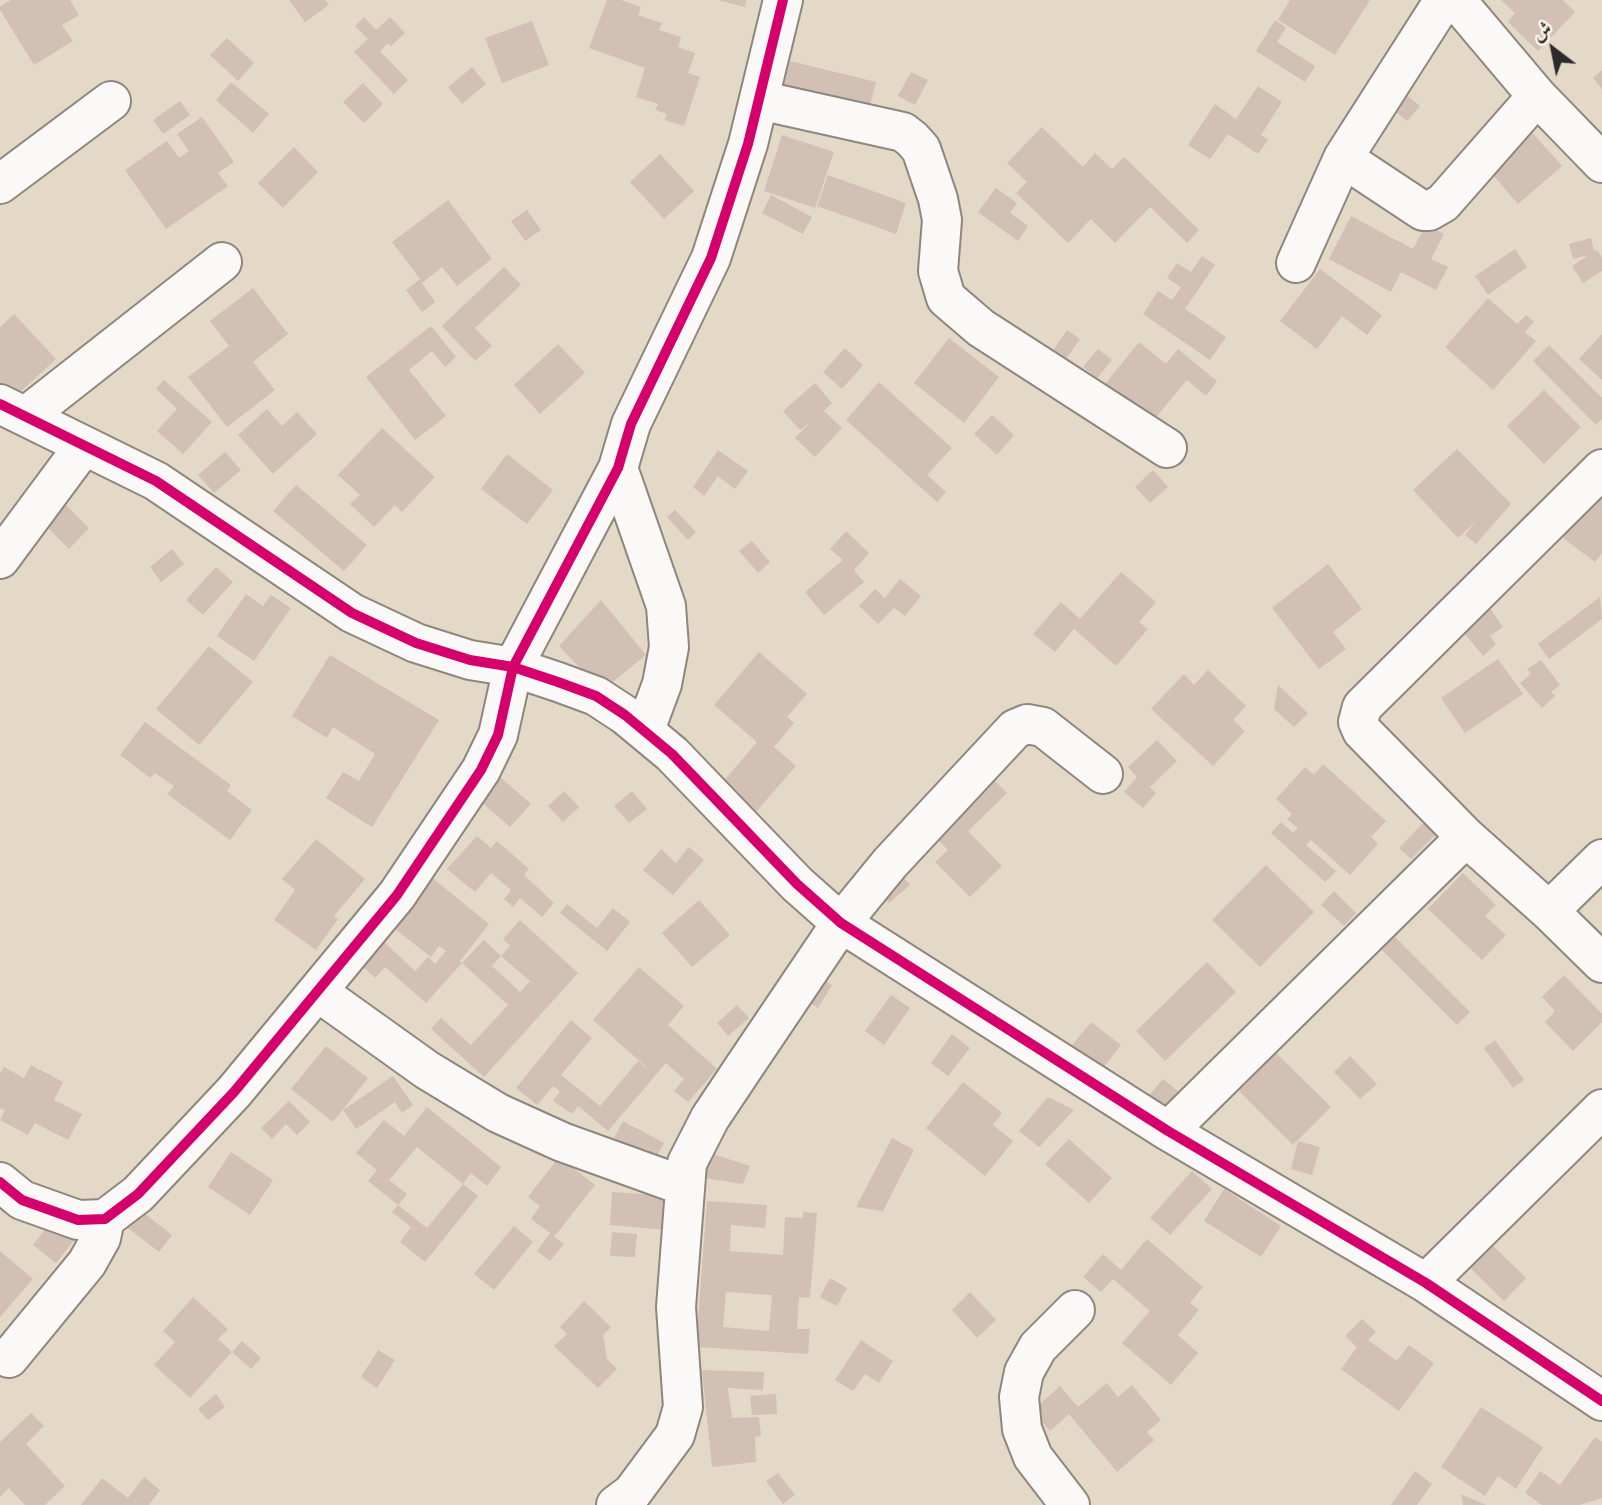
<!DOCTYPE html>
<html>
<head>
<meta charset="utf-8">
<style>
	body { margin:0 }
	#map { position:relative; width:1602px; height:1505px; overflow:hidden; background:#e4d8c7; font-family:Alegreya,Amiri,serif }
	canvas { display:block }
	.north { position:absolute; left:1518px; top:14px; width:70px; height:70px; -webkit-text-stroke:5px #fcf5e5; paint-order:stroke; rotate:328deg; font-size:19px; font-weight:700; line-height:28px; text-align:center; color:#2b2b2b }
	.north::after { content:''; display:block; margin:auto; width:24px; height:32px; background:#2b2b2b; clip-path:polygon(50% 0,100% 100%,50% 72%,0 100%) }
</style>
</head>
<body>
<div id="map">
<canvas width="1602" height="1505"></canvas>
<div class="north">ش</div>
</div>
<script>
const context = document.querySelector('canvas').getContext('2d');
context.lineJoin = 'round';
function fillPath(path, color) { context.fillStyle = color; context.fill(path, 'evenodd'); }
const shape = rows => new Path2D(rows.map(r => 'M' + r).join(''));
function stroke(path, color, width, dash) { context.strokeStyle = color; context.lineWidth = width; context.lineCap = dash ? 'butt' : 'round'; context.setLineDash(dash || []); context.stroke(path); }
fillPath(shape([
	[11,0,70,0,79,15,62,25,73,41,34,65,0,10,0,6],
	[289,0,325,0,329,5,305,22],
	[607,0,621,0,641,7,638,15,662,23,659,30,681,37,678,47,695,53,688,73,700,77,684,126,665,120,667,114,655,110,658,104,636,97,645,68,589,48],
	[718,0,746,0,745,7],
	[1290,0,1370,0,1335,55,1278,20],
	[1501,0,1563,0,1575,12,1538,51,1508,22,1515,13],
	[364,17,376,30,390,17,405,33,391,46,388,43,380,51,408,80,394,94,354,52,368,39,355,26],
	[1275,20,1286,28,1277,42,1315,66,1305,82,1256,51],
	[532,21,549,65,502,83,485,38],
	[227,38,254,63,238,81,210,55],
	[790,61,876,82,869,109,783,88],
	[472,67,486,84,462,104,448,87],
	[1602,70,1602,89,1593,78],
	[911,72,928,80,915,105,898,96],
	[231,82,269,114,253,133,216,100],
	[363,83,383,104,364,123,343,102],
	[1258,86,1282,102,1261,135,1268,140,1258,154,1228,134,1210,159,1188,145,1215,104,1236,119],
	[1369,90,1404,93,1420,106,1407,121],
	[180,101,190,115,163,134,153,120],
	[202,117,234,162,218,173,228,186,166,229,125,170,167,141,179,158,189,151,177,134],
	[1042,127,1083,167,1095,153,1112,169,1124,157,1199,230,1187,243,1150,207,1115,243,1091,219,1068,243,1016,193,1027,182,1007,163],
	[1529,129,1562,166,1518,204,1486,167],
	[782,135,834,152,815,208,764,191],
	[294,147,318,172,283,208,258,183],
	[660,154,694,191,664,219,630,182],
	[828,175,906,203,896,234,817,206],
	[996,188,1017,203,1010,213,1028,226,1018,241,978,212],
	[771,195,812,217,803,234,762,213],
	[448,200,492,259,457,286,442,267,422,283,435,302,422,312,406,290,420,279,392,242],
	[527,210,541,230,525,241,511,221],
	[1351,216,1413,249,1426,225,1444,234,1431,259,1448,267,1436,290,1401,272,1391,292,1329,259],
	[1591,238,1594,251,1597,250,1602,257,1602,271,1583,283,1572,266,1589,255,1573,259,1569,244],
	[1515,249,1527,267,1488,295,1475,276],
	[1202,256,1215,265,1185,309,1226,337,1210,360,1143,314,1158,291,1172,300,1181,287,1167,278,1177,263,1191,272],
	[504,267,521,285,475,328,492,346,475,361,442,326],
	[1320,269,1382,315,1367,335,1342,316,1317,349,1280,321],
	[253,288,288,334,253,362,275,390,227,427,188,377,229,346,210,321],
	[1488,298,1517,324,1526,315,1534,322,1525,332,1536,341,1493,390,1445,347],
	[14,314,56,359,7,404,0,397,0,327],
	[431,326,456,357,445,367,432,351,409,370,446,416,415,440,366,377],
	[1067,330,1080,339,1052,379,1040,370],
	[1602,334,1602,380,1579,359],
	[949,338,999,377,964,423,914,383],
	[1139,342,1166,364,1178,349,1217,381,1206,396,1187,380,1152,422,1105,384],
	[558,344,585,373,540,414,514,385],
	[1549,345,1602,398,1602,419,1596,425,1533,361],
	[845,348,863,365,842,389,823,372],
	[1098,349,1112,360,1097,378,1083,367],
	[164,380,212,422,183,454,157,431,177,409,156,389],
	[879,382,952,448,927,475,946,492,937,502,846,420],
	[815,383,832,403,824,411,842,428,815,457,795,438,810,422,800,430,783,411],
	[1544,390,1581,427,1544,464,1507,426],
	[267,409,282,426,297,412,317,434,273,474,238,435],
	[992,415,1014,435,997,455,974,434],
	[382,428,435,477,402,512,395,505,374,527,350,504,360,495,338,475],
	[1457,449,1511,504,1476,544,1465,535,1476,521,1458,538,1413,490],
	[718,450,748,471,735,489,718,476,704,496,693,487],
	[225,452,241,470,214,493,198,475],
	[507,454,553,490,527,524,481,489],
	[1153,470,1168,487,1150,503,1135,487],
	[296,485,367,545,344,571,273,511],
	[1602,494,1602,553,1595,562,1554,531],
	[64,503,89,528,69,549,44,524],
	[675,510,696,532,688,540,667,517],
	[846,531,869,553,854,570,864,582,824,615,805,592,843,560,830,549],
	[752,541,770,562,758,573,739,551],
	[172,549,184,564,161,582,150,567],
	[1328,564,1362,609,1333,632,1346,649,1319,669,1272,608],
	[216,567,233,582,203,615,186,600],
	[1121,572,1156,602,1139,622,1148,629,1116,666,1074,629,1055,652,1033,634,1061,602,1080,619],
	[900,579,921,596,905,616,894,608,878,624,859,606,875,589,885,598],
	[246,594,263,606,271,595,291,608,254,661,217,636],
	[1600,597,1602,619,1549,659,1538,644],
	[601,600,646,655,602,691,559,646],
	[1485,601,1503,627,1490,636,1496,644,1483,656,1464,633,1477,622,1469,612],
	[209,646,253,682,199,745,156,709],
	[759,652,807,694,787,717,794,723,774,747,796,766,755,813,721,784,757,742,714,705],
	[330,655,439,720,372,827,326,798,343,772,359,781,375,754,333,727,327,738,292,716],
	[1498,659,1523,694,1465,733,1441,698],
	[1541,660,1560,685,1551,692,1555,696,1542,708,1520,683,1531,674,1527,669],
	[1208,670,1246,706,1233,720,1245,731,1213,766,1151,709,1184,674,1194,685],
	[1278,685,1308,713,1294,727,1274,709],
	[145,722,231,785,227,791,252,810,230,840,167,794,174,786,155,773,150,778,120,755],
	[1157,740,1177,761,1150,787,1156,793,1143,808,1124,792,1137,777,1128,767],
	[1323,764,1386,821,1371,837,1378,844,1350,875,1311,840,1306,845,1336,871,1325,882,1271,833,1281,822,1293,833,1298,828,1287,819,1292,814,1276,799,1305,767,1314,775],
	[987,773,1007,793,968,831,1002,866,970,897,935,862,948,850,929,831],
	[500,777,531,804,510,827,479,800],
	[564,791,579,807,563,822,548,806],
	[632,791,647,809,629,823,614,806],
	[1425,821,1437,833,1411,859,1399,848],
	[477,836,491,848,497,841,529,869,524,875,554,903,542,917,520,898,513,907,504,899,511,890,491,873,475,892,447,869],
	[316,839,365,879,334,916,338,919,316,950,274,920,295,890,282,879],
	[689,847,704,860,673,895,643,870,661,849,676,863],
	[1266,865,1314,912,1260,967,1212,920],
	[897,870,910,885,889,903,876,889],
	[1463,873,1496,905,1485,916,1506,935,1482,960,1428,909],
	[430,876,489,924,460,961,462,963,426,1003,385,967,375,978,358,962,380,938,415,971,428,957,435,964,446,951,439,946,431,957,391,926],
	[1334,891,1356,913,1344,926,1321,905],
	[699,900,730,935,692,967,662,933],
	[567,904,597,928,613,908,630,922,607,951,560,913],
	[520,920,578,973,484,1077,431,1029,441,1018,471,1045,508,1005,462,963,484,940,501,956,492,966,520,992,530,981,501,956,510,946,503,939],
	[1390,932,1470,1012,1457,1025,1377,945],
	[1207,962,1236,992,1165,1061,1136,1031],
	[639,967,684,1006,668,1025,717,1069,688,1102,674,1091,684,1079,666,1063,608,1131,578,1106,572,1114,553,1101,560,1091,553,1086,537,1105,516,1088,571,1020,592,1038,561,1075,600,1106,638,1061,652,1072,593,1020],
	[1564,975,1602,1014,1602,1022,1573,1051,1545,1022,1555,1011,1542,997],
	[818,977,832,985,818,1008,805,1000],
	[891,995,910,1008,884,1045,865,1031],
	[737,1005,749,1018,728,1036,717,1023],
	[1091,1022,1121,1045,1095,1078,1065,1054],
	[952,1034,970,1048,948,1076,931,1063],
	[1495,1040,1524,1080,1513,1088,1484,1048],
	[326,1046,368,1078,333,1122,291,1089],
	[1276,1053,1331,1107,1293,1145,1239,1091],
	[1350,1056,1377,1084,1360,1099,1334,1072],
	[31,1065,63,1082,54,1100,82,1114,68,1140,35,1123,28,1135,0,1120,5,1110,0,1108,0,1074,4,1067,24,1078],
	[393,1076,413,1105,402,1113,395,1102,356,1129,343,1110],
	[1163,1079,1178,1091,1159,1113,1144,1102],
	[963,1082,1002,1113,993,1125,1013,1141,985,1176,926,1128],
	[1048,1097,1074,1110,1039,1147,1019,1131],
	[289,1101,310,1122,297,1135,286,1124,272,1139,261,1128],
	[427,1107,501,1167,487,1186,471,1173,463,1184,417,1147,389,1180,407,1194,398,1205,427,1228,463,1184,478,1196,425,1262,400,1242,411,1227,392,1212,398,1205,368,1181,377,1170,356,1153,384,1120,404,1136],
	[623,1121,664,1143,655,1159,614,1138],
	[892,1138,914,1150,883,1211,856,1207],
	[1069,1139,1112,1178,1089,1203,1045,1164],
	[1298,1141,1320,1147,1312,1175,1291,1169],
	[231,1152,273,1180,250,1215,208,1187],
	[710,1153,750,1166,743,1184,698,1177],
	[559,1157,595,1185,554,1237,564,1244,550,1261,537,1251,550,1233,531,1219,540,1206,528,1197],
	[1192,1171,1212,1189,1170,1235,1150,1218],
	[1224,1189,1281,1226,1261,1257,1204,1221],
	[612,1192,669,1196,667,1230,610,1225],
	[707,1201,767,1205,765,1228,731,1225,730,1251,783,1255,785,1217,803,1218,803,1212,817,1213,810,1298,799,1297,797,1329,810,1329,808,1354,696,1347],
	[726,1292,772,1295,769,1331,723,1327],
	[136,1207,172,1235,159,1252,123,1224],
	[52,1221,75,1239,56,1263,33,1245],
	[514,1226,533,1242,494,1290,474,1274],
	[612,1232,637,1234,635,1257,610,1256],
	[1147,1239,1203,1287,1190,1303,1199,1310,1178,1335,1198,1353,1171,1385,1122,1343,1150,1311,1113,1279,1101,1292,1083,1277,1103,1254,1121,1270],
	[1487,1240,1526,1278,1504,1301,1465,1263],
	[0,1251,33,1279,0,1317],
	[830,1278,847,1288,837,1306,820,1297],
	[970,1292,996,1320,977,1338,952,1310],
	[193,1297,228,1329,218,1339,232,1352,190,1398,154,1365,175,1342,163,1331],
	[584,1301,611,1327,603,1335,607,1359,617,1369,598,1388,554,1346,567,1334,560,1327],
	[1362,1319,1376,1332,1368,1340,1397,1361,1409,1345,1434,1363,1399,1411,1341,1369,1357,1347,1345,1336],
	[861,1340,893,1361,879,1383,865,1374,853,1391,835,1380],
	[242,1341,261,1358,251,1369,232,1352],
	[378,1350,395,1360,377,1388,361,1377],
	[702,1370,764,1372,763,1390,728,1388,732,1418,759,1417,761,1436,755,1437,756,1462,712,1467],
	[1107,1383,1118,1397,1132,1385,1161,1420,1147,1432,1154,1440,1117,1472,1069,1414,1050,1431,1032,1411,1060,1386,1078,1407],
	[216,1394,225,1407,208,1420,198,1409],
	[776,1394,777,1414,752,1415,750,1396],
	[1481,1407,1543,1447,1516,1489,1498,1476,1485,1496,1441,1467],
	[31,1413,44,1426,26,1444,65,1486,45,1505,25,1505,9,1488,0,1497,0,1442],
	[1595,1437,1602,1442,1602,1498,1579,1505,1542,1505,1525,1493,1540,1471,1560,1485],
	[1415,1471,1432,1484,1417,1505,1391,1505],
	[778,1473,795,1495,783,1504,766,1481],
	[144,1477,160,1490,149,1505,81,1505,102,1478,128,1498],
	[1461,1494,1486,1505,1463,1505]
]), '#d2c0b5');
const minor = shape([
	[1456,0,1537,96,1602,163],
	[759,100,903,132,912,139,921,149,938,199,942,220,938,271,946,298,981,328,1167,448],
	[1343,158,1423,211,1429,211,1443,203,1537,96],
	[0,184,111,101],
	[1296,263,1343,158,1444,0],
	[0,404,156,481,352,613,416,643,470,660,513,667,558,682,596,696,625,715,672,754,797,884,841,923,1168,1131,1426,1283,1602,1401],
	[26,416,222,262],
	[618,468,666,606,669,647,662,684,645,730],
	[1602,469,1362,707,1358,722,1362,731,1466,837,1549,911,1602,963],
	[0,559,83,447],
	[1549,911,1602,859],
	[318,992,427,1070,498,1113,562,1142,684,1186],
	[1168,1131,1466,837],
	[0,1182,22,1200,78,1220,105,1219,138,1194,234,1092,397,895,481,770,498,735,513,667,618,468,631,424,711,258,748,144,783,0],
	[1426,1283,1602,1109],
	[9,1358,87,1263,101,1238,105,1219],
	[616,1505,632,1493,675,1435,683,1407,676,1307,687,1163,710,1118,746,1064,841,923,890,863,1015,729,1027,724,1043,727,1103,774],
	[1070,1505,1033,1457,1022,1429,1019,1397,1024,1372,1038,1347,1075,1310]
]);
stroke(minor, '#8d877e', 42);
stroke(minor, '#fbf9f7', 38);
stroke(shape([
	[0,404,156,481,352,613,416,643,470,660,513,667,558,682,596,696,625,715,672,754,797,884,841,923,1168,1131,1426,1283,1602,1401],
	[0,1182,22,1200,78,1220,105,1219,138,1194,234,1092,397,895,481,770,498,735,513,667,618,468,631,424,711,258,748,144,783,0]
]), '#d6006c', 10);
</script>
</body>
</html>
